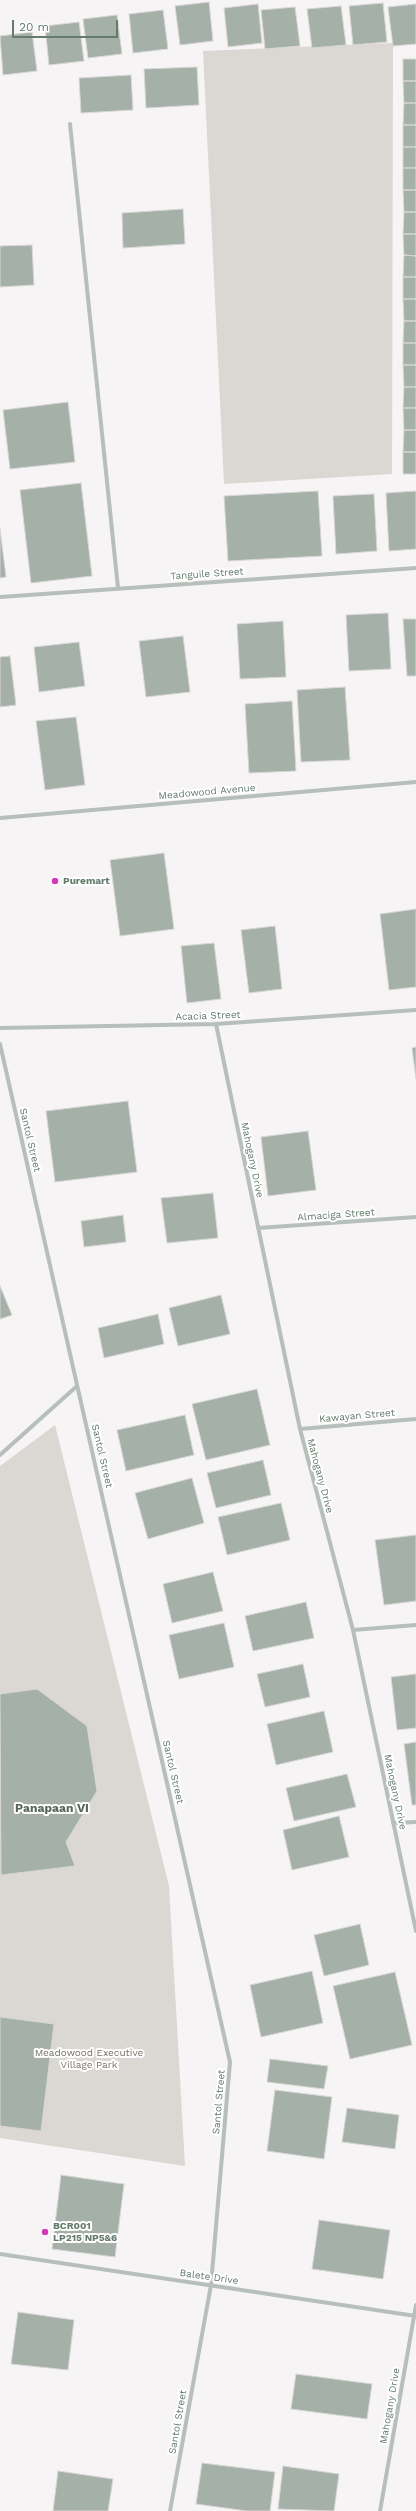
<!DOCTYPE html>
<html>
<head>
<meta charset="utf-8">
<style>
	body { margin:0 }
	#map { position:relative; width:416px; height:2511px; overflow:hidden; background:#f6f4f4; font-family:"Work Sans",sans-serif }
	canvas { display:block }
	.scale { position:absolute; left:12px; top:20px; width:106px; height:18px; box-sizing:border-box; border:2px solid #657b6d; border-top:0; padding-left:5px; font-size:12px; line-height:14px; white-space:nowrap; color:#657b6d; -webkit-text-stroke:3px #fff; paint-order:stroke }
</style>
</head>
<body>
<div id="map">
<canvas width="416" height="2511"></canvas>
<div class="scale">20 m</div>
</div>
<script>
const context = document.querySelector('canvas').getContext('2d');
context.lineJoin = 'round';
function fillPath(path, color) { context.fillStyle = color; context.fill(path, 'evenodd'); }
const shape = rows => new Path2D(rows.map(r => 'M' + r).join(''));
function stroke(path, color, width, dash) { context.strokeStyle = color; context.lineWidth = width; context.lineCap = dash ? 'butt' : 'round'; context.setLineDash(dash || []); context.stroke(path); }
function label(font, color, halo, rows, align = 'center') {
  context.font = font + ' "Work Sans",sans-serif'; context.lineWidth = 4; context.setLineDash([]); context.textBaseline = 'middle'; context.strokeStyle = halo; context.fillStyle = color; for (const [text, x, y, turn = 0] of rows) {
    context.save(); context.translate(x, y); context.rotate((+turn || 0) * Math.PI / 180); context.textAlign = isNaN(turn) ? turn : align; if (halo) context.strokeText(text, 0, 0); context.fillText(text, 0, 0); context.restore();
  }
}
fillPath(shape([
	[393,43,392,474,224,484,203,51],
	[55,1425,169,1886,185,2166,0,2138,0,1466]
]), '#dbd7d3');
const building = shape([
	[209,2,213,41,180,45,175,6,209,2],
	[383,3,387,42,353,45,349,6,383,3],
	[258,4,262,43,228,47,224,8,258,4],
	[416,4,416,44,393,46,388,7,416,4],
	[341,6,346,45,312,48,307,9,341,6],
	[295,7,300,46,265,49,261,10,295,7],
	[163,10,168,49,133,53,129,14,163,10],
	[117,15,122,54,88,58,83,19,117,15],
	[79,22,84,61,49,65,45,26,79,22],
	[32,32,37,71,3,75,0,36,32,32],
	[403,59,416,59,416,81,403,81,403,59],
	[197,67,199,105,146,108,144,69,197,67],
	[131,75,133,110,81,113,79,78,131,75],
	[403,81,416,81,416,103,404,103,403,81],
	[404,103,416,103,416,125,403,125,404,103],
	[403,125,416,125,416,147,403,147,403,125],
	[403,147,416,147,416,168,403,168,403,147],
	[403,168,416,168,416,190,403,190,403,168],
	[403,190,416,190,416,212,404,212,403,190],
	[183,209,185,244,123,248,122,213,183,209],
	[404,212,416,212,416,234,403,234,404,212],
	[403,234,416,234,416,256,404,255,403,234],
	[32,245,34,285,0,287,0,246,32,245],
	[404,255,416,256,416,277,403,277,404,255],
	[403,277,416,277,416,299,403,299,403,277],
	[403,299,416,299,416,321,404,321,403,299],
	[404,321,416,321,416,343,403,343,404,321],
	[403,343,416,343,416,365,403,365,403,343],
	[403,365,416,365,416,387,404,387,403,365],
	[404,387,416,387,416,408,403,408,404,387],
	[68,402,75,462,10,469,3,410,68,402],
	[403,408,416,408,416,430,404,430,403,408],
	[404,430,416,430,416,452,403,452,404,430],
	[403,452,416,452,416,474,403,474,403,452],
	[81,483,92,576,31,583,20,490,81,483],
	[318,491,322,556,228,561,224,496,318,491],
	[416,491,416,549,389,551,386,493,416,491],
	[374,494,377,551,336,554,333,496,374,494],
	[0,529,6,577,0,578,0,529],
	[388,613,391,669,349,671,346,615,388,613],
	[403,619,416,619,416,676,407,676,403,619],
	[283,621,286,677,240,679,237,624,283,621],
	[183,636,190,692,146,697,139,641,183,636],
	[79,642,85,686,39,692,34,647,79,642],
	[10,656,16,705,0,707,0,657,10,656],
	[345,687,350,760,301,762,297,690,345,687],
	[292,701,296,771,249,773,245,704,292,701],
	[76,717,85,785,45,790,36,721,76,717],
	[164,853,174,929,120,936,110,860,164,853],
	[416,909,416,987,389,990,380,914,416,909],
	[275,926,282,989,249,993,241,930,275,926],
	[214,943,221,999,187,1003,181,946,214,943],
	[416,1047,416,1079,412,1048,416,1047],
	[128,1101,137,1172,55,1182,46,1111,128,1101],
	[308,1131,316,1190,268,1196,261,1137,308,1131],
	[213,1193,218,1238,167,1243,161,1198,213,1193],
	[123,1215,126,1242,84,1247,81,1221,123,1215],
	[0,1286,12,1315,0,1319,0,1286],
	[221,1295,230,1334,178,1346,169,1308,221,1295],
	[158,1314,164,1344,104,1358,98,1328,158,1314],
	[257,1389,270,1445,206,1460,192,1404,257,1389],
	[185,1415,194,1455,126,1471,117,1430,185,1415],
	[263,1460,271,1495,216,1508,207,1473,263,1460],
	[192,1478,204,1523,148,1539,135,1493,192,1478],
	[281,1503,290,1540,227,1555,218,1517,281,1503],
	[416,1535,416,1601,384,1605,375,1540,416,1535],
	[213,1572,223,1611,172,1623,163,1584,213,1572],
	[306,1602,314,1638,253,1651,245,1616,306,1602],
	[224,1623,234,1667,179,1679,169,1635,224,1623],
	[303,1664,310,1697,265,1707,257,1674,303,1664],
	[416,1674,416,1728,397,1730,391,1677,416,1674],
	[37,1689,87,1726,97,1791,66,1842,75,1866,1,1875,0,1694,37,1689],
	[324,1711,333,1752,276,1765,267,1724,324,1711],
	[416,1742,416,1805,412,1805,404,1744,416,1742],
	[347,1774,356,1807,294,1821,286,1788,347,1774],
	[339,1816,349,1857,292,1870,283,1830,339,1816],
	[360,1924,369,1965,324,1976,314,1935,360,1924],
	[312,1971,323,2023,261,2037,250,1985,312,1971],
	[395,1972,412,2045,350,2059,333,1986,395,1972],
	[0,2017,54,2024,41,2131,0,2126,0,2017],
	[270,2059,328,2066,324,2089,267,2082,270,2059],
	[275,2090,332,2097,324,2159,267,2151,275,2090],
	[347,2108,399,2115,395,2149,342,2142,347,2108],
	[61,2175,124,2184,115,2257,52,2249,61,2175],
	[319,2220,390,2230,383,2279,312,2269,319,2220],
	[18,2312,74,2320,68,2370,11,2364,18,2312],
	[296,2374,372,2384,367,2419,291,2409,296,2374],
	[202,2463,275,2472,270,2511,247,2511,196,2504,202,2463],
	[283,2466,339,2474,334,2511,278,2509,283,2466],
	[58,2471,113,2479,108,2511,53,2511,58,2471]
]);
fillPath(building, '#a4b0a8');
stroke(building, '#d8d6d6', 1);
stroke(shape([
	[70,124,118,588],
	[0,597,416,568],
	[0,818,416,782],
	[216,1024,300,1429,353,1630,416,1931],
	[0,1028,216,1024,416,1010],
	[0,1044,230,2062,211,2285,170,2511],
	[258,1228,416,1217],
	[300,1429,416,1419],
	[0,1455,77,1386],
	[353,1630,416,1625],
	[393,1823,416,1822],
	[0,2254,416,2316],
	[380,2511,416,2305]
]), '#b7bfba', 4);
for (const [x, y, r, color] of [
	[55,881,4,"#d03ab9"],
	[45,2232,4,"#d03ab9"]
]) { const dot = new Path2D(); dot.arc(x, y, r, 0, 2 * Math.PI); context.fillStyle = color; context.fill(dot); stroke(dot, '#fff', 1.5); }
label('10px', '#657b6d', '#fff', [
	["Tanguile Street",207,574,-4],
	["Meadowood Avenue",207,792,-5],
	["Acacia Street",208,1016,-2],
	["Santol Street",30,1140,77],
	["Mahogany Drive",252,1160,78],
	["Almaciga Street",336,1215,-4],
	["Kawayan Street",357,1416,-5],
	["Santol Street",102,1456,77],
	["Mahogany Drive",320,1476,75],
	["Santol Street",173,1772,77],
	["Mahogany Drive",395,1792,78],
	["Santol Street",219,2102,-85],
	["Balete Drive",209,2277,8],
	["Mahogany Drive",390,2406,-80],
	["Santol Street",178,2422,-80]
]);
label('bold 10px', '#657b6d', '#fff', [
	["Puremart",63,881],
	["BCR001",53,2226],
	["LP215 NP5&6",53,2238]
], 'left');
label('10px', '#797467', '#fff', [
	["Meadowood Executive",89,2053],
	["Village Park",89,2065]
]);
label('bold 12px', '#56675c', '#fff', [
	["Panapaan VI",52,1808]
]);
</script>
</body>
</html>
